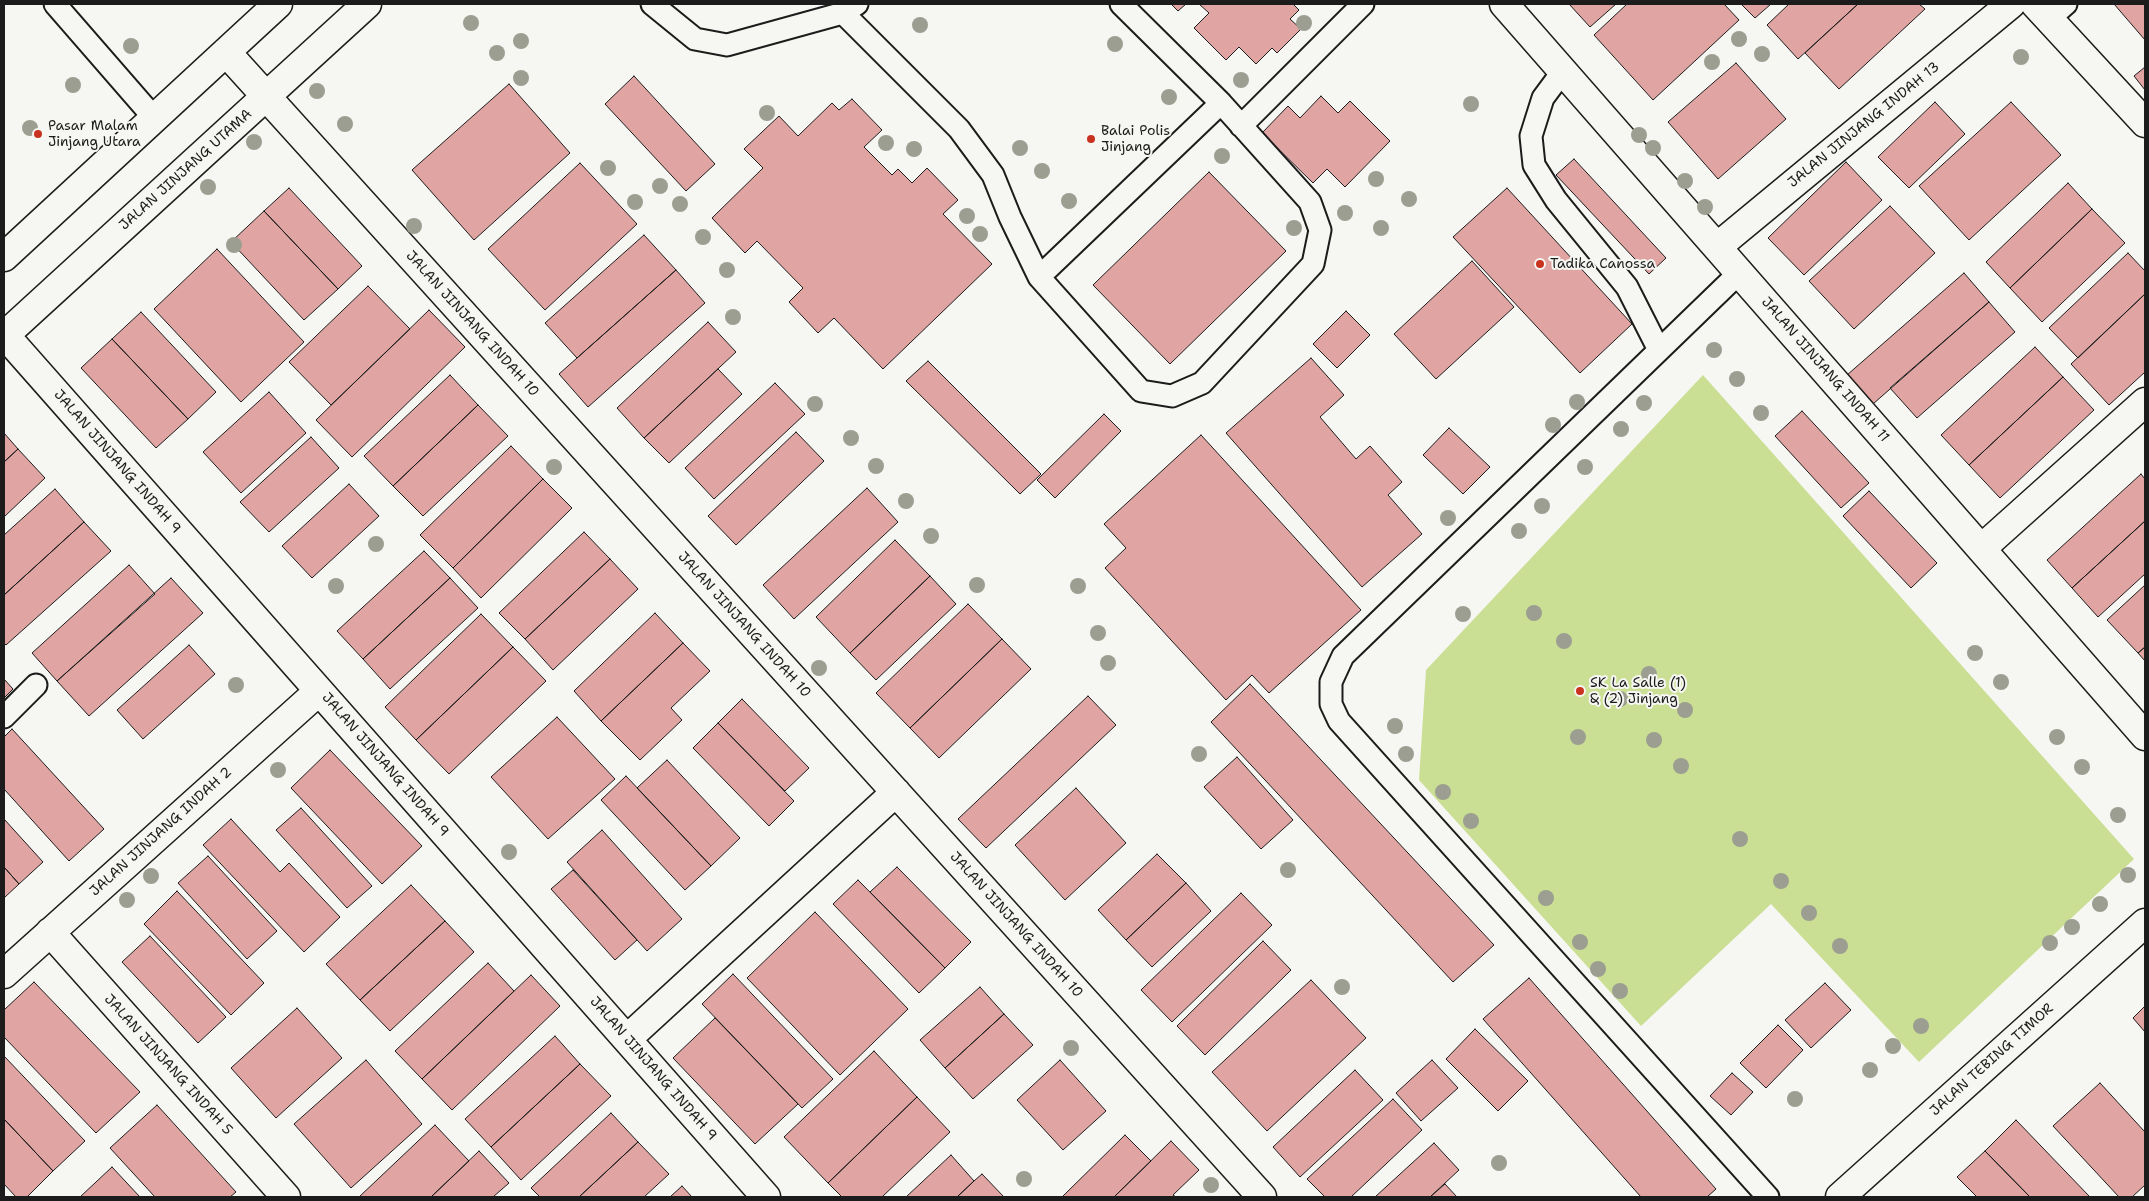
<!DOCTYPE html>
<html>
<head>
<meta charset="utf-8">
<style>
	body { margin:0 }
	#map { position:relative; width:2149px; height:1201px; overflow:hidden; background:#f6f6f2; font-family:"Shantell Sans",sans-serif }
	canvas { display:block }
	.frame { position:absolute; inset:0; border:5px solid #1c1c1c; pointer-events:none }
</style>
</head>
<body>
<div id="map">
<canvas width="2149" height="1201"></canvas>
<div class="frame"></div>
</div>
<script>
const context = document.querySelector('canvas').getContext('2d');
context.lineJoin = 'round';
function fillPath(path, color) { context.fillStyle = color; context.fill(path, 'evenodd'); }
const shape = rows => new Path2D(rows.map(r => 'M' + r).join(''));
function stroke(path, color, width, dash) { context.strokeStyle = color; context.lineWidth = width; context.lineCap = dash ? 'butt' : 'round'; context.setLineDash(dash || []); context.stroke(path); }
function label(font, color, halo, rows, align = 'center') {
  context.font = font + ' "Shantell Sans",sans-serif'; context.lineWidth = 4; context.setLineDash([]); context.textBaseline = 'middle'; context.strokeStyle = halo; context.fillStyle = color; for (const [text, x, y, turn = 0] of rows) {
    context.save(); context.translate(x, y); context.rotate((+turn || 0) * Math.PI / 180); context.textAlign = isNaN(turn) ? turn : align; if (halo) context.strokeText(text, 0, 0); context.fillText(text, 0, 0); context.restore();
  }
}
fillPath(shape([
	[1703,375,2134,859,1919,1062,1771,904,1641,1026,1419,780,1426,670]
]), '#cadf94');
const building = shape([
	[1171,4,1186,4,1178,11,1171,4],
	[1199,4,1293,4,1299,10,1290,19,1301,29,1277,53,1272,48,1256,64,1239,47,1226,60,1194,28,1209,13,1199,4],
	[1569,4,1616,4,1590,27,1569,4],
	[1627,4,1724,4,1739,20,1653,100,1594,35,1627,4],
	[1741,4,1771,4,1755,18,1741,4],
	[1789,4,1858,4,1798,59,1767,25,1789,4],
	[1858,4,1919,4,1925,9,1839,89,1805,53,1858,4],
	[2114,4,2145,4,2145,40,2114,4],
	[1736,63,1786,119,1718,179,1668,122,1736,63],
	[2145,67,2145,90,2134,76,2145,67],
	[634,76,715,164,686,191,605,104,634,76],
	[509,84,570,153,474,240,412,170,509,84],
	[1321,96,1338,113,1350,101,1390,141,1345,187,1327,169,1313,183,1262,133,1288,106,1300,118,1321,96],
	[852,99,882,130,864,147,892,175,898,169,912,183,927,168,958,200,943,214,992,264,883,369,834,318,818,333,789,302,803,288,757,241,745,253,712,218,763,168,744,149,779,116,798,136,832,103,839,110,852,99],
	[1935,102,1965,134,1909,188,1878,157,1935,102],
	[2011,102,2061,155,1969,240,1919,186,2011,102],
	[1574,159,1666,258,1649,274,1556,175,1574,159],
	[1846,162,1882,200,1804,275,1768,238,1846,162],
	[580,163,637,224,545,310,488,249,580,163],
	[1209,172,1286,251,1170,364,1093,285,1209,172],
	[2068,183,2092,209,2010,288,1986,262,2068,183],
	[289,188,362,266,338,289,264,211,289,188],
	[1507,188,1632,324,1580,373,1453,237,1507,188],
	[1890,206,1935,253,1854,329,1809,281,1890,206],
	[2092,209,2125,243,2042,322,2010,288,2092,209],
	[264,211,338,289,304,320,231,242,264,211],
	[644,235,676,270,577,358,545,323,644,235],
	[217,249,304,342,241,402,154,309,217,249],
	[2128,253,2145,271,2145,294,2078,358,2049,328,2128,253],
	[1472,261,1514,307,1436,379,1394,334,1472,261],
	[676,270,705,303,588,407,559,374,676,270],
	[1964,273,1989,302,1873,404,1847,375,1964,273],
	[368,286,410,329,331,405,289,362,368,286],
	[2145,294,2145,372,2109,405,2071,364,2145,294],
	[1989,302,2015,332,1917,418,1890,388,1989,302],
	[429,310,465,347,352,457,316,420,429,310],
	[1346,311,1370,335,1337,368,1313,344,1346,311],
	[141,312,216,392,188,419,112,339,141,312],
	[708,322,736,352,644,438,617,408,708,322],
	[112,339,188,419,156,448,81,368,112,339],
	[2035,347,2063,377,1969,465,1941,435,2035,347],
	[1311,358,1344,395,1320,417,1356,459,1370,446,1402,482,1388,495,1422,534,1362,587,1226,433,1311,358],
	[928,361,1041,474,1020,494,906,381,928,361],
	[718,369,742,394,669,463,644,438,718,369],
	[450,375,478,405,393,486,364,456,450,375],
	[2063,377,2094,410,2000,498,1969,465,2063,377],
	[775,383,805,414,714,499,685,468,775,383],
	[269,392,306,433,241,493,203,452,269,392],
	[478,405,508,436,423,516,393,486,478,405],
	[1802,411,1869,483,1841,508,1775,436,1802,411],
	[1104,414,1121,431,1055,498,1037,480,1104,414],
	[1449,428,1490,467,1463,494,1423,455,1449,428],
	[796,432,824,461,736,545,708,516,796,432],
	[4,433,18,449,4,462,4,433],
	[1201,435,1361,610,1269,693,1252,675,1226,700,1105,568,1126,548,1104,524,1201,435],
	[311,437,339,468,269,532,240,502,311,437],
	[511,446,543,479,453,568,420,535,511,446],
	[18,449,45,478,4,517,4,462,18,449],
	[2141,474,2145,479,2145,521,2072,588,2047,560,2141,474],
	[543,479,572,508,481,598,453,568,543,479],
	[349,484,379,516,312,578,282,546,349,484],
	[867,488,898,522,794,619,763,585,867,488],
	[55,489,84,522,4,595,4,535,55,489],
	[1869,491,1937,563,1911,588,1843,516,1869,491],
	[2145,521,2145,574,2098,617,2072,588,2145,521],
	[84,522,111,551,6,645,4,643,4,595,84,522],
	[584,532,610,559,525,639,499,613,584,532],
	[895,540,930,576,850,653,816,617,895,540],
	[424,551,450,578,363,659,337,631,424,551],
	[610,559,638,589,553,670,525,639,610,559],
	[129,565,155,594,57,681,32,653,129,565],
	[930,576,956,604,876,680,850,653,930,576],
	[171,578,203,613,89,716,57,681,171,578],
	[450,578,478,608,390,689,363,659,450,578],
	[2145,585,2145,647,2138,653,2107,620,2145,585],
	[968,604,1002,639,910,728,876,693,968,604],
	[655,613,683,643,601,721,574,691,655,613],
	[481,614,513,647,416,740,385,707,481,614],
	[1002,639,1031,669,939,758,910,728,1002,639],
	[683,643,710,671,671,708,682,720,640,760,601,721,683,643],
	[189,645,215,674,143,739,117,710,189,645],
	[513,647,546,681,449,774,416,740,513,647],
	[2145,647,2145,661,2138,653,2145,647],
	[4,679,13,689,4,698,4,679],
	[1250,684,1494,945,1453,982,1211,722,1250,684],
	[1088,696,1116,725,986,848,958,819,1088,696],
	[742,699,809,768,785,791,718,723,742,699],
	[557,717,615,779,548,839,491,777,557,717],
	[718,723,794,801,769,826,693,748,718,723],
	[12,729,104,829,69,861,4,789,4,737,12,729],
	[330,750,422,846,382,884,291,788,330,750],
	[1237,757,1293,820,1261,849,1204,787,1237,757],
	[667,760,740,838,711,866,637,788,667,760],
	[626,776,711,866,685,890,601,800,626,776],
	[1076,788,1126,843,1065,900,1015,845,1076,788],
	[301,808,372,886,347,908,276,830,301,808],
	[4,819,43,862,19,884,4,867,4,819],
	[231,819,280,872,289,863,340,917,304,952,203,845,231,819],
	[602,830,682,919,647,951,567,862,602,830],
	[1157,854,1186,883,1126,940,1098,910,1157,854],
	[208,856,277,931,247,959,178,883,208,856],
	[4,867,19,884,4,898,4,867],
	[897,867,971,942,945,968,870,892,897,867],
	[573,870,637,940,615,960,551,889,573,870],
	[858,880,945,968,919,993,833,904,858,880],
	[1186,883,1211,911,1152,967,1126,940,1186,883],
	[411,885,445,921,360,1000,326,964,411,885],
	[177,891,264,983,231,1015,144,924,177,891],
	[1241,893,1272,925,1172,1022,1141,990,1241,893],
	[815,912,908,1009,840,1075,747,978,815,912],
	[445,921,474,952,390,1031,360,1000,445,921],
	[150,936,226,1017,198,1043,122,962,150,936],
	[1263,941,1291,970,1205,1055,1177,1026,1263,941],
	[488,963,514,991,422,1079,395,1051,488,963],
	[733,974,833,1079,802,1108,702,1004,733,974],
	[531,975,560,1006,452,1110,422,1079,531,975],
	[1529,978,1716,1189,1707,1197,1641,1197,1483,1019,1529,978],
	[1311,980,1366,1038,1267,1131,1212,1072,1311,980],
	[34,982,140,1092,96,1133,4,1037,4,1010,34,982],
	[1825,983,1851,1010,1811,1048,1785,1020,1825,983],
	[980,987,1004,1014,945,1068,920,1040,980,987],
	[2145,1006,2145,1032,2133,1018,2145,1006],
	[297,1008,342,1058,276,1118,231,1068,297,1008],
	[1004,1014,1033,1045,973,1099,945,1068,1004,1014],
	[715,1018,798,1104,755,1144,673,1058,715,1018],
	[1778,1025,1803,1050,1766,1088,1740,1063,1778,1025],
	[1475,1029,1528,1081,1498,1111,1446,1059,1475,1029],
	[555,1036,580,1064,491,1147,465,1119,555,1036],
	[874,1051,917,1097,828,1183,784,1137,874,1051],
	[4,1056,85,1141,53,1171,4,1119,4,1056],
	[366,1060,422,1124,351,1188,294,1124,366,1060],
	[1060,1060,1106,1111,1063,1150,1017,1100,1060,1060],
	[1432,1060,1458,1088,1421,1121,1396,1093,1432,1060],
	[580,1064,611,1096,521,1180,491,1147,580,1064],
	[1355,1070,1383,1100,1300,1177,1273,1147,1355,1070],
	[1732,1073,1753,1092,1731,1115,1710,1096,1732,1073],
	[2100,1083,2145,1132,2145,1185,2132,1197,2119,1197,2053,1126,2100,1083],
	[917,1097,950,1132,882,1197,842,1197,828,1183,917,1097],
	[1393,1099,1422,1130,1351,1197,1325,1197,1307,1179,1393,1099],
	[157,1105,236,1192,230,1197,155,1197,110,1148,157,1105],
	[611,1113,638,1142,579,1197,540,1197,531,1188,611,1113],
	[4,1119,53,1171,27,1197,16,1197,4,1184,4,1119],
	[2016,1120,2090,1197,2030,1197,1985,1151,2016,1120],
	[435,1125,469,1161,431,1197,359,1197,435,1125],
	[1125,1135,1151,1161,1114,1197,1062,1197,1125,1135],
	[1171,1141,1199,1170,1173,1195,1176,1197,1114,1197,1171,1141],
	[638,1142,669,1174,644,1197,579,1197,638,1142],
	[1434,1143,1459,1170,1430,1197,1375,1197,1434,1143],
	[479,1151,509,1183,493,1197,431,1197,479,1151],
	[1985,1151,2030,1197,1977,1197,1957,1177,1985,1151],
	[951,1155,974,1181,957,1197,906,1197,951,1155],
	[112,1167,140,1197,80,1197,112,1167],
	[982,1174,1004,1197,957,1197,974,1181,982,1174],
	[1445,1184,1457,1197,1430,1197,1445,1184],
	[682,1186,692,1197,670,1197,682,1186]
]);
fillPath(building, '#e0a5a2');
stroke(building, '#1c1c1c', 1);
const lane = shape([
	[55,4,155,119],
	[652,4,695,39,727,45,843,13,857,4],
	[843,13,959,129,993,175,1010,217,1039,277,1141,391,1172,396,1202,383,1313,264,1320,230,1310,202,1221,103,1121,4],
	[2049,19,2066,4],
	[1563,71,1543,98,1531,136,1534,165,1556,200,1627,287,1659,350],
	[1241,126,1363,4],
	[1739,273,1343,656,1331,682,1331,704,1339,721,1768,1197],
	[1039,277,1221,103],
	[4,717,36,685]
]);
const street = shape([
	[1504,4,2145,736],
	[2035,4,2145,123],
	[226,52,1262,1197],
	[1717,247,2011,4],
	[4,257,278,4],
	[4,334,766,1197],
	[4,336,367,4],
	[1981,549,2145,402],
	[50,932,286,1197],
	[4,974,319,691],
	[627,1039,896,792],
	[1840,1197,2145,923]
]);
stroke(lane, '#1c1c1c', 25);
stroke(street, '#1c1c1c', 31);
stroke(lane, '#f6f6f2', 21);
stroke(street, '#f6f6f2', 28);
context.fillStyle = '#9b9e90';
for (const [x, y] of [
	[471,23],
	[1304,23],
	[920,25],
	[1739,39],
	[521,41],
	[1115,44],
	[131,46],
	[497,53],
	[1762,54],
	[2021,57],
	[1712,62],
	[521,78],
	[1241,80],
	[73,85],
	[317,91],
	[1169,97],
	[1471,104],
	[767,113],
	[345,124],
	[30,128],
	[1639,135],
	[254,142],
	[886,143],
	[1020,148],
	[1653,148],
	[914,149],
	[1222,156],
	[608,168],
	[1042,171],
	[1376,179],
	[1685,181],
	[660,186],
	[208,187],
	[1409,199],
	[1069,201],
	[635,202],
	[680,204],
	[1705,207],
	[1345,213],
	[967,216],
	[414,226],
	[1294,228],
	[1381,228],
	[980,234],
	[703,237],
	[234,245],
	[727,270],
	[733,317],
	[1714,350],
	[1737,379],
	[1577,402],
	[1644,403],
	[815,404],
	[1761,413],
	[1553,425],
	[1621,429],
	[851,438],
	[876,466],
	[554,467],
	[1585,467],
	[906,501],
	[1542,506],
	[1448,518],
	[1519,531],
	[931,536],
	[376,544],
	[977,585],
	[336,586],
	[1078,586],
	[1534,613],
	[1463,614],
	[1098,633],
	[1564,641],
	[1975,653],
	[1108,663],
	[819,668],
	[1649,674],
	[2001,682],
	[236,685],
	[1620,699],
	[1685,710],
	[1395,726],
	[1578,737],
	[2057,737],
	[1654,740],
	[1199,754],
	[1406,754],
	[1681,766],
	[2082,767],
	[278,770],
	[1443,792],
	[2118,815],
	[1471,821],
	[1740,839],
	[509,852],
	[1288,870],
	[2128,875],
	[151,876],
	[1781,881],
	[1546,898],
	[127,900],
	[2100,904],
	[1809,913],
	[2072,927],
	[1580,942],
	[2050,943],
	[1840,946],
	[1598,969],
	[1342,987],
	[1620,991],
	[1921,1026],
	[1893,1046],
	[1071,1048],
	[1870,1070],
	[1795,1099],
	[1499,1163],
	[1024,1179],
	[1211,1185]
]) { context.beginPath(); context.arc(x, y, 8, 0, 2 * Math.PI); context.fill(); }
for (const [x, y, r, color] of [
	[38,134,5,"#c8321e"],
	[1091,139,5,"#c8321e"],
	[1540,264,5,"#c8321e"],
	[1580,691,5,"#c8321e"]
]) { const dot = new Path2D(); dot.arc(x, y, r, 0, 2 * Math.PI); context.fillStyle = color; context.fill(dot); stroke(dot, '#f6f6f2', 2); }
label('14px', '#1c1c1c', '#f6f6f2', [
	["JALAN JINJANG INDAH 13",1864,125,-39],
	["JALAN JINJANG UTAMA",186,170,-42],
	["JALAN JINJANG INDAH 10",472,324,48],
	["JALAN JINJANG INDAH 11",1825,370,49],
	["JALAN JINJANG INDAH 9",117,462,49],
	["JALAN JINJANG INDAH 10",744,625,48],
	["JALAN JINJANG INDAH 9",385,765,49],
	["JALAN JINJANG INDAH 2",161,832,-42],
	["JALAN JINJANG INDAH 10",1016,925,48],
	["JALAN TEBING TIMOR",1992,1060,-42],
	["JALAN JINJANG INDAH 5",168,1065,48],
	["JALAN JINJANG INDAH 9",653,1069,49]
]);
label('14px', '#1c1c1c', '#f6f6f2', [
	["Pasar Malam",48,126],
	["Jinjang Utara",48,142],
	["Balai Polis",1101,131],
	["Jinjang",1101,147],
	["Tadika Canossa",1550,264],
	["SK La Salle (1)",1590,683],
	["& (2) Jinjang",1590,699]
], 'left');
</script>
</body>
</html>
